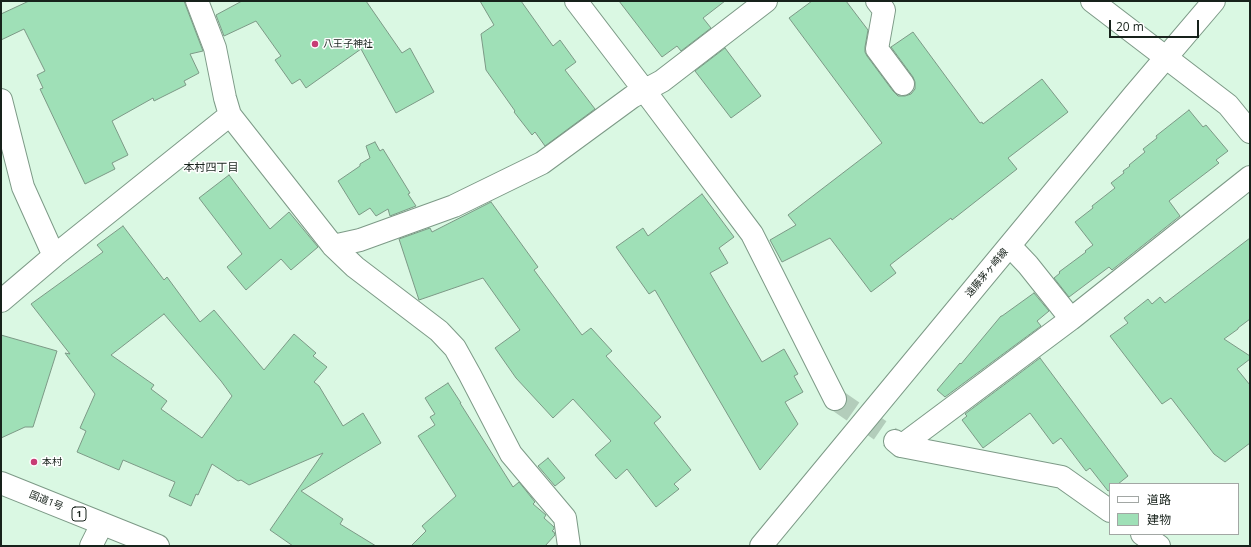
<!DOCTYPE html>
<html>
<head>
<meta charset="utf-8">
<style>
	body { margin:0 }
	#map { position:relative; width:1251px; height:547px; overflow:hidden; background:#daf8e3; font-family:"Open Sans","Noto Sans JP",sans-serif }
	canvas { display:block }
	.frame { position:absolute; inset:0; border:2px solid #17221b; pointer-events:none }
	.legend { position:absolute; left:1109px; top:483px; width:130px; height:52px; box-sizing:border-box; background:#fff; border:1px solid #a2a7a4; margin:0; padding:5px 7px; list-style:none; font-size:12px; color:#17221b }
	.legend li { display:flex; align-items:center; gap:8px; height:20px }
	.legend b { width:20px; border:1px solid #a2a7a4 }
	.scale { position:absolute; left:1109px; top:20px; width:90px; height:18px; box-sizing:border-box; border:2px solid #17221b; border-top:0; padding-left:5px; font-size:12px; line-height:14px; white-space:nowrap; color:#17221b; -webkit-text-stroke:3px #fff; paint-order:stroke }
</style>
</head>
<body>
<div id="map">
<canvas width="1251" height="547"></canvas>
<div class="frame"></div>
<ul class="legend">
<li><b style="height:5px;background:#fff"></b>道路</li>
<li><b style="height:11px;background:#9fe0b7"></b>建物</li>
</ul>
<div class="scale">20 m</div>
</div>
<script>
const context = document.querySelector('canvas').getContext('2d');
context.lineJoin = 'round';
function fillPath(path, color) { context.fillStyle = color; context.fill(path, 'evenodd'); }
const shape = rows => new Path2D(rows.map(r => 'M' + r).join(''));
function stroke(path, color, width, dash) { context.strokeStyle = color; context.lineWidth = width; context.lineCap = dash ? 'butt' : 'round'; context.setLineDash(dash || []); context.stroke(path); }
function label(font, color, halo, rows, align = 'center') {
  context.font = font + ' "Open Sans","Noto Sans JP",sans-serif'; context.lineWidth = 3; context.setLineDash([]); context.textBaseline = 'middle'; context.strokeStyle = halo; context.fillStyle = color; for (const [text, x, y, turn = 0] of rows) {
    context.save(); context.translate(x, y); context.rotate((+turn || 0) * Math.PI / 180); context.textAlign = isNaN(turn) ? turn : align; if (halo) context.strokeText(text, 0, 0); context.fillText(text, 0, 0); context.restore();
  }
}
const building = shape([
	[29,1,184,1,203,51,190,54,199,73,184,81,186,85,154,101,153,98,112,121,128,155,112,163,115,169,85,184,40,89,43,88,37,75,45,71,24,29,1,40,1,14,29,1],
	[242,1,366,1,402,53,410,48,434,92,396,113,361,49,306,88,300,79,292,84,275,60,281,56,256,21,224,36,216,15,242,1],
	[480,1,521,1,553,46,560,40,576,62,565,70,595,109,545,146,535,132,532,135,514,112,515,111,486,70,481,34,494,25,480,1],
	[619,1,725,1,703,18,711,28,681,51,677,46,662,57,619,1],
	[812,1,846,1,868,30,865,47,865,52,867,56,893,91,898,96,905,96,911,94,915,89,915,82,913,77,891,47,913,32,980,123,982,122,983,124,1042,79,1068,112,1008,158,1017,169,952,220,951,218,890,265,896,273,871,292,830,238,782,262,770,240,796,225,788,215,882,143,789,18,812,1],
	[725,48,761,96,731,118,695,71,725,48],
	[1189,110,1203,127,1206,125,1228,151,1216,160,1219,163,1169,201,1180,216,1112,270,1109,267,1069,297,1054,278,1060,273,1059,272,1086,252,1085,251,1093,245,1075,222,1093,208,1092,206,1115,188,1111,183,1124,173,1123,171,1130,166,1129,165,1145,152,1143,149,1157,138,1156,136,1189,110],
	[375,142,380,151,383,149,410,193,408,194,416,206,390,216,388,209,376,216,370,208,359,215,338,181,360,166,360,164,370,158,366,146,375,142],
	[229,175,270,229,289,212,318,247,291,270,281,259,246,290,227,267,242,254,199,198,229,175],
	[702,194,734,237,719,248,728,263,710,273,762,362,784,349,798,374,794,376,803,392,785,402,798,424,760,470,655,290,649,294,616,247,643,228,648,236,702,194],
	[491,202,538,267,534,270,582,335,591,328,612,351,606,356,661,417,654,423,691,470,674,484,679,489,656,507,627,469,616,479,595,455,611,441,573,399,553,418,516,378,495,348,520,330,483,278,419,300,399,239,430,228,432,232,491,202],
	[123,226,164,280,167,277,200,322,214,310,264,370,294,334,316,353,313,356,327,367,314,382,319,386,343,426,363,413,381,443,301,491,343,519,340,524,376,546,293,546,270,530,323,453,249,485,241,480,238,481,212,464,198,495,196,494,191,506,169,496,175,482,123,460,119,470,77,452,86,431,80,428,95,394,65,353,70,354,31,304,103,252,97,245,123,226],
	[164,314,221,381,232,396,202,438,161,409,167,401,151,389,154,385,111,355,164,314],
	[1250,238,1250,319,1238,328,1238,329,1224,339,1250,356,1250,359,1237,369,1250,385,1250,443,1225,462,1214,454,1171,398,1162,404,1110,336,1128,323,1124,318,1148,299,1152,304,1160,297,1165,303,1250,238],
	[1034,293,1049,311,1037,321,1041,326,945,397,937,390,960,363,961,364,1001,316,1002,316,1034,293],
	[1,335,57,351,33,427,25,427,1,438,1,335],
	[1040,358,1128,476,1118,484,1110,484,1110,490,1108,491,1090,468,1086,471,1061,438,1053,444,1030,413,983,448,962,420,967,416,965,414,1040,358],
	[448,383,461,403,460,403,513,487,519,482,535,502,533,504,546,515,544,518,554,527,554,529,552,531,554,532,555,535,545,546,411,546,426,531,422,526,456,496,418,436,435,425,430,417,435,414,425,398,448,383],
	[548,458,565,478,555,486,538,466,548,458]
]);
fillPath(building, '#9fe0b7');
stroke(building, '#7c9986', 1);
stroke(shape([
	[835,399,894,440]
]), '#b3cdbb', 22, [22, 11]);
const minor = shape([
	[197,1,215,48,225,98,230,115,333,246,355,267,439,331,455,348,470,375,511,454,565,518,569,546],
	[576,1,644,90,752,234,835,399],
	[877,1,884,10,877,49,903,84],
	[1092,1,1228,105,1250,132],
	[1,100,23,187,54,256],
	[333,246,360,240,454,206,542,163,632,97,662,81,766,1],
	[1010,246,1028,265,1071,319],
	[1,301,54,256,230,115],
	[895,441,901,446,1062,477,1110,511],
	[901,446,1071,319,1250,177],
	[1142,534,1159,546],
	[91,546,102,524]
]);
const secondary = shape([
	[761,546,1134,95,1214,1]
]);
const trunk = shape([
	[1,483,158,546]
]);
stroke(minor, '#7d9a87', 24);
stroke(secondary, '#7d9a87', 24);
stroke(trunk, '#7d9a87', 24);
stroke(minor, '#fff', 22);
stroke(secondary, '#fff', 22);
stroke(trunk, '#fff', 22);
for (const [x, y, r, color] of [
	[315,44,4,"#c73d75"],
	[34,462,4,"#c73d75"]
]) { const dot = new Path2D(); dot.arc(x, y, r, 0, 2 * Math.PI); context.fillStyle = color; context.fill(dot); stroke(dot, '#fff', 1.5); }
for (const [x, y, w] of [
	[79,514,14]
]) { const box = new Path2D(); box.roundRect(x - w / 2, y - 7, w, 14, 3); context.fillStyle = '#fff'; context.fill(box); stroke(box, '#17221b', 1); }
label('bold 9px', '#17221b', null, [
	["1",79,514]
]);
label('10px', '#17221b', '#fff', [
	["八王子神社",323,44],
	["本村",42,462]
], 'left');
label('10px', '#17221b', '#fff', [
	["遠藤茅ヶ崎線",987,273,-50],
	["国道1号",46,501,22]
]);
label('11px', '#17221b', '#fff', [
	["本村四丁目",211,168]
]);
</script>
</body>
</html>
